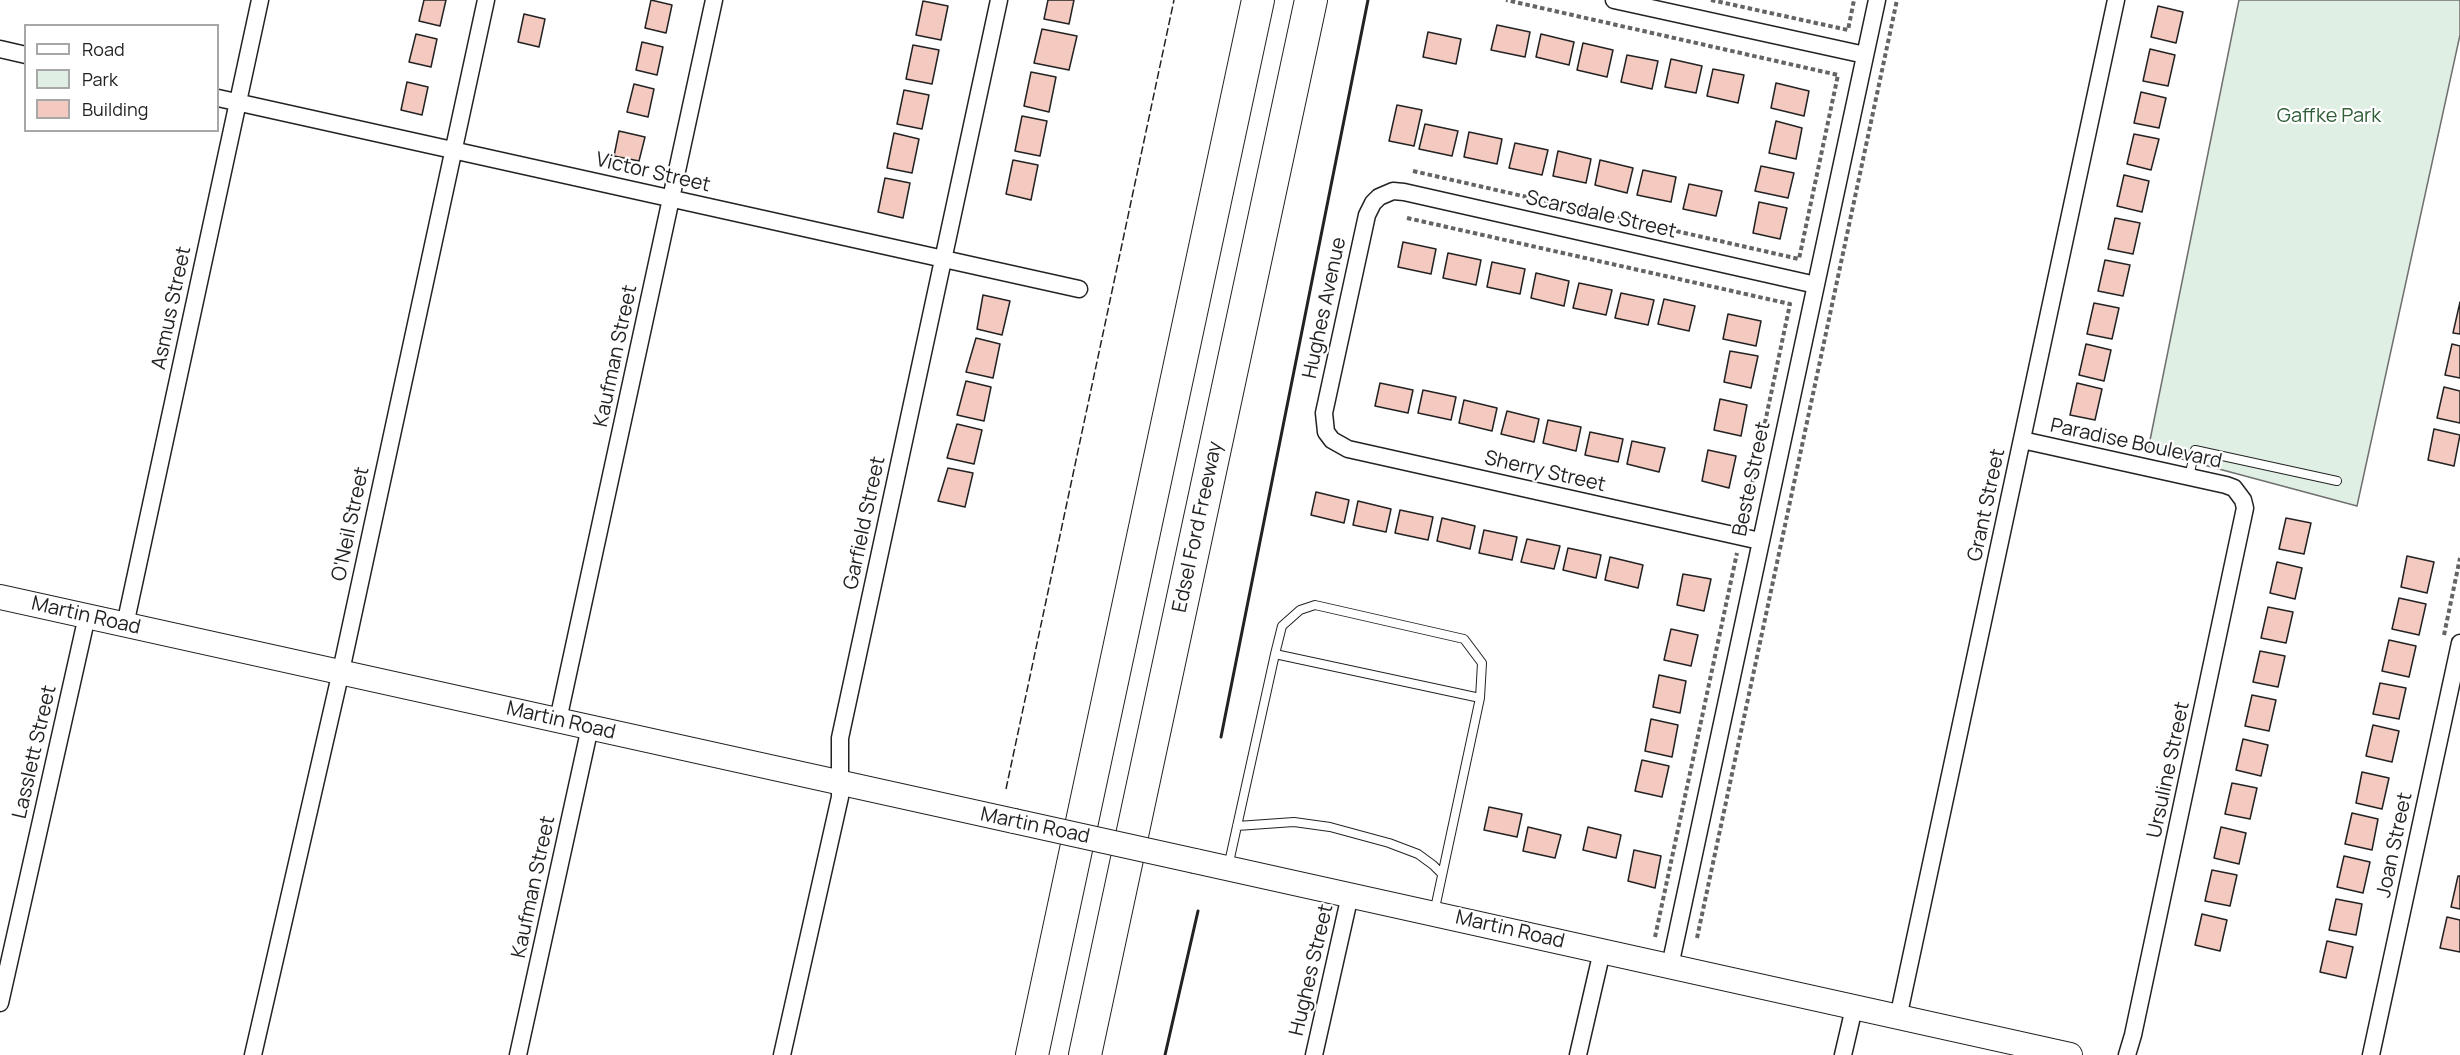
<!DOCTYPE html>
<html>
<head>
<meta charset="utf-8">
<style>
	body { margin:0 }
	#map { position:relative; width:2460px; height:1055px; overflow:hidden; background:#fff; font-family:Manrope,sans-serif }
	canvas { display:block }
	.legend { position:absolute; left:24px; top:24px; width:195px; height:108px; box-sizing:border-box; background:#fff; border:2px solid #a7a7a7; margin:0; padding:8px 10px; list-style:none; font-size:18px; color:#222 }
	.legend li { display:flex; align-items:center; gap:12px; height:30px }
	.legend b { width:30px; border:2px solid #a7a7a7 }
</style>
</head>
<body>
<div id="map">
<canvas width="2460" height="1055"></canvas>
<ul class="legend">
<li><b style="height:8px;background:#fff"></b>Road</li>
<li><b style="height:16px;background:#e0efe3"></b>Park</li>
<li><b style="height:16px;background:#f3c9c0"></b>Building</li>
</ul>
</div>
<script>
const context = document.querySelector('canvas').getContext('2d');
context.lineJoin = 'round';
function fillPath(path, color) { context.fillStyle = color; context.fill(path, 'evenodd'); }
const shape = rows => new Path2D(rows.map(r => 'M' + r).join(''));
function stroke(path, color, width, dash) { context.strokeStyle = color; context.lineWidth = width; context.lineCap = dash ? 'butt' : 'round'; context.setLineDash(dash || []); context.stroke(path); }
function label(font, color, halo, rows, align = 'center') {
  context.font = font + ' Manrope,sans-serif'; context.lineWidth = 4.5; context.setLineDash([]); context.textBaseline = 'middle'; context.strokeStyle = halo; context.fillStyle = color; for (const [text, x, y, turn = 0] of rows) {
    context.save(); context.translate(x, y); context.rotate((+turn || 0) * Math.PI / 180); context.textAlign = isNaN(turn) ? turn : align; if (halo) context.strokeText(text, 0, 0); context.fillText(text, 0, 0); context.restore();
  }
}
const green = shape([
	[2239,0,2460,0,2460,35,2357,506,2148,450,2239,0]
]);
fillPath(green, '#e0efe3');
stroke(green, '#6f6f6f', 1.5);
const building = shape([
	[424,0,446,0,440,26,419,21,424,0],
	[651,0,672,5,666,33,645,28,651,0],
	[1048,0,1074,0,1069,24,1044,19,1048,0],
	[923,1,948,6,941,40,916,35,923,1],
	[2158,6,2183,12,2176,43,2151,37,2158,6],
	[524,14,545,19,539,47,518,42,524,14],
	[1497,25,1530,32,1525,57,1491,50,1497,25],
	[1042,29,1077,36,1069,70,1034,63,1042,29],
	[1428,32,1461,39,1456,64,1423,57,1428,32],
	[416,34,437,39,431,67,409,62,416,34],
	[1541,34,1574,42,1569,65,1536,57,1541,34],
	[642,42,663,47,657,75,636,70,642,42],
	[1583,43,1613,50,1607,77,1577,70,1583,43],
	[913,45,939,50,932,84,906,79,913,45],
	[2150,49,2175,55,2168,86,2143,81,2150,49],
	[1627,55,1658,61,1652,89,1621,82,1627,55],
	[1671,59,1702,66,1696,93,1665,87,1671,59],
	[1713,69,1744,75,1738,103,1707,96,1713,69],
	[1031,72,1056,77,1049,112,1024,106,1031,72],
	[407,82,428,87,422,115,401,110,407,82],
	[1776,83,1809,91,1804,116,1771,108,1776,83],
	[634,84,654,89,648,117,627,112,634,84],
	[904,90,929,95,922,129,897,124,904,90],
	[2141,92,2166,98,2159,128,2134,123,2141,92],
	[1397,105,1422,110,1414,146,1389,141,1397,105],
	[1022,116,1047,121,1040,156,1015,151,1022,116],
	[1776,121,1802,128,1796,159,1769,153,1776,121],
	[1425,124,1458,131,1452,156,1419,149,1425,124],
	[619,131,645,137,639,161,614,156,619,131],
	[1469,132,1502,139,1497,164,1464,157,1469,132],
	[894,133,919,139,912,173,887,168,894,133],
	[2134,134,2159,139,2151,170,2127,164,2134,134],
	[1515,143,1548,150,1542,175,1509,168,1515,143],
	[1558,151,1591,159,1586,183,1553,176,1558,151],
	[1013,160,1038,165,1031,200,1006,194,1013,160],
	[1600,160,1633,168,1627,193,1595,185,1600,160],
	[1761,166,1794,173,1788,198,1755,191,1761,166],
	[1643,170,1676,177,1671,202,1637,195,1643,170],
	[2124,175,2149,181,2142,212,2117,206,2124,175],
	[885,178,910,183,903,218,878,212,885,178],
	[1689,184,1722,191,1716,216,1683,209,1689,184],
	[1759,202,1787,208,1780,239,1753,233,1759,202],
	[2115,218,2140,223,2133,254,2108,249,2115,218],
	[1403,242,1436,249,1431,274,1398,267,1403,242],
	[1448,253,1481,260,1476,285,1443,278,1448,253],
	[2105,260,2130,265,2123,296,2098,291,2105,260],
	[1492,262,1525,269,1520,294,1487,287,1492,262],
	[1536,273,1569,281,1564,306,1531,298,1536,273],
	[1579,283,1612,290,1606,315,1573,308,1579,283],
	[1621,293,1654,300,1648,325,1615,318,1621,293],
	[983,295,1010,301,1002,335,977,329,983,295],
	[1664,299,1695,306,1689,331,1658,324,1664,299],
	[2460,302,2460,334,2453,333,2460,302],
	[2094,303,2119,308,2112,339,2087,334,2094,303],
	[1728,314,1761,321,1756,346,1723,339,1728,314],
	[976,338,1000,344,993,378,966,372,976,338],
	[2086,344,2111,350,2104,381,2079,375,2086,344],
	[2452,344,2460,346,2460,378,2445,375,2452,344],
	[1730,351,1758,356,1751,388,1724,382,1730,351],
	[966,381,991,387,984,421,957,415,966,381],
	[1380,383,1413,390,1408,413,1375,406,1380,383],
	[2077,383,2102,389,2095,420,2070,415,2077,383],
	[2444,387,2460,391,2460,423,2437,418,2444,387],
	[1423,390,1456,397,1451,420,1418,413,1423,390],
	[1720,399,1747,405,1741,436,1714,430,1720,399],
	[1464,400,1497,408,1492,431,1459,423,1464,400],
	[1507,411,1539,419,1534,442,1501,434,1507,411],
	[1548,420,1581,427,1576,451,1543,443,1548,420],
	[957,424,982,430,974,464,947,458,957,424],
	[2434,429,2460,435,2454,466,2428,460,2434,429],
	[1590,432,1623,439,1618,462,1585,455,1590,432],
	[1632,441,1665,448,1659,472,1627,464,1632,441],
	[1708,450,1736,456,1729,488,1702,481,1708,450],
	[948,468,973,473,965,507,938,501,948,468],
	[1316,492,1349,500,1344,523,1311,515,1316,492],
	[1358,501,1391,509,1386,532,1353,525,1358,501],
	[1400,510,1433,517,1428,540,1395,533,1400,510],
	[1442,518,1475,526,1470,549,1437,541,1442,518],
	[2286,518,2311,523,2304,554,2279,549,2286,518],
	[1484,530,1517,537,1512,560,1479,553,1484,530],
	[1527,539,1560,546,1554,569,1521,562,1527,539],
	[1568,548,1601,555,1596,578,1563,570,1568,548],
	[2407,556,2434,562,2427,593,2401,587,2407,556],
	[1610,557,1643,565,1638,588,1605,580,1610,557],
	[2277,562,2302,568,2295,599,2270,593,2277,562],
	[1683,574,1711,579,1704,611,1677,605,1683,574],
	[2399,598,2426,604,2419,635,2392,629,2399,598],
	[2268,607,2293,612,2286,643,2261,638,2268,607],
	[1671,629,1698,635,1691,666,1664,660,1671,629],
	[2389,640,2416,646,2409,677,2382,671,2389,640],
	[2260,651,2285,656,2278,687,2253,682,2260,651],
	[1659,675,1686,681,1680,713,1653,707,1659,675],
	[2380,683,2406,688,2399,719,2373,714,2380,683],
	[2252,695,2276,700,2269,731,2245,726,2252,695],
	[1651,719,1678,725,1672,757,1645,751,1651,719],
	[2373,725,2399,731,2392,762,2366,756,2373,725],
	[2243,739,2268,745,2261,776,2236,770,2243,739],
	[1642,760,1669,766,1662,797,1635,791,1642,760],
	[2362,772,2389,778,2382,809,2356,803,2362,772],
	[2232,783,2257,788,2250,819,2225,814,2232,783],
	[1489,807,1522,814,1517,837,1484,830,1489,807],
	[2352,813,2378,819,2372,850,2345,844,2352,813],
	[1528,827,1561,835,1555,858,1523,851,1528,827],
	[1588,827,1621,835,1616,858,1583,850,1588,827],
	[2221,827,2246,833,2239,864,2214,858,2221,827],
	[1634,850,1661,856,1655,888,1628,881,1634,850],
	[2344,856,2370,862,2363,893,2337,887,2344,856],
	[2212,870,2237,875,2230,906,2205,901,2212,870],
	[2458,876,2460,876,2460,909,2451,907,2458,876],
	[2336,899,2362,904,2356,935,2329,930,2336,899],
	[2202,914,2227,920,2220,951,2195,945,2202,914],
	[2447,917,2460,920,2460,952,2440,948,2447,917],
	[2327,941,2353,947,2346,978,2320,972,2327,941]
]);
fillPath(building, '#f3c9c0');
stroke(building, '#222', 1.5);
const lane = shape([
	[2189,477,2195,450,2337,481],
	[1275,654,1282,626,1300,610,1315,605,1464,639,1482,663,1480,698],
	[1237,826,1294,822,1330,827,1389,843,1418,854,1433,865,1442,874],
	[1228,867,1275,654,1480,698,1434,913]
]);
const street = shape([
	[1614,0,1865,55],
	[0,49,26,55],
	[218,98,1079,289],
	[2022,440,2226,485,2234,488,2243,500,2245,508,2133,1035,2127,1055],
	[1760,541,1348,449,1332,440,1326,432,1324,413,1367,215,1373,203,1379,197,1393,191,1404,192,1816,285],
	[125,625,260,0],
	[558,720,714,0],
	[1670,966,1877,0],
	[0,1003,87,616],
	[1898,1018,2116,0],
	[253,1055,341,671,486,0],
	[518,1055,590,727],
	[782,1055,840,797,840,738,999,0],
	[1314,1055,1350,895],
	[1578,1055,1602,951],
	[1843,1055,1854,1008],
	[2371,1055,2460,643]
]);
const secondary = shape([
	[0,597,1014,821],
	[1195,861,2070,1055]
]);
const highway = shape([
	[1032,1055,1258,0],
	[1085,1055,1311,0]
]);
stroke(lane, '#222', 10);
stroke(street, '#222', 19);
stroke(secondary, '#222', 26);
stroke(highway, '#222', 34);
stroke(shape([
	[1711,0,1848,30,1854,0],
	[1413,171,1799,259,1838,75,1506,0],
	[1407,218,1790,304,1744,522],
	[2444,635,2460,558],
	[1655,937,1737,553],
	[1697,938,1897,0]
]), '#646464', 4, [4.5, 3]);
stroke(lane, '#fff', 8);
stroke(street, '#fff', 16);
stroke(secondary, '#fff', 24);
stroke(highway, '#fff', 32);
const secondaryBridge = shape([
	[1014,821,1195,861]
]);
stroke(secondaryBridge, '#222', 26, []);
stroke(secondaryBridge, '#fff', 24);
stroke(shape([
	[1006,789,1174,0]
]), '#222', 1.5, [8, 3]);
stroke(shape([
	[1221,737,1368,0],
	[1165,1055,1198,911]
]), '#222', 3);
label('20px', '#2f5e38', '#fff', [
	["Gaffke Park",2329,116]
]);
label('20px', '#222', '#fff', [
	["Victor Street",653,173,13],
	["Scarsdale Street",1601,215,13],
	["Asmus Street",172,308,-78],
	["Hughes Avenue",1325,308,-78],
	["Kaufman Street",616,356,-78],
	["Paradise Boulevard",2136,444,12],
	["Sherry Street",1545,472,13],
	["Beste Street",1752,479,-78],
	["Grant Street",1987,505,-78],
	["Garfield Street",865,523,-78],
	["O'Neil Street",351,524,-78],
	["Edsel Ford Freeway",1198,527,-78],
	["Martin Road",86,616,13],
	["Martin Road",561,721,13],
	["Lasslett Street",35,752,-77],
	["Ursuline Street",2169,770,-78],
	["Martin Road",1035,826,12],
	["Joan Street",2395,845,-78],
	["Kaufman Street",534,887,-78],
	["Martin Road",1510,930,13],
	["Hughes Street",1312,970,-77]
]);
</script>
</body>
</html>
